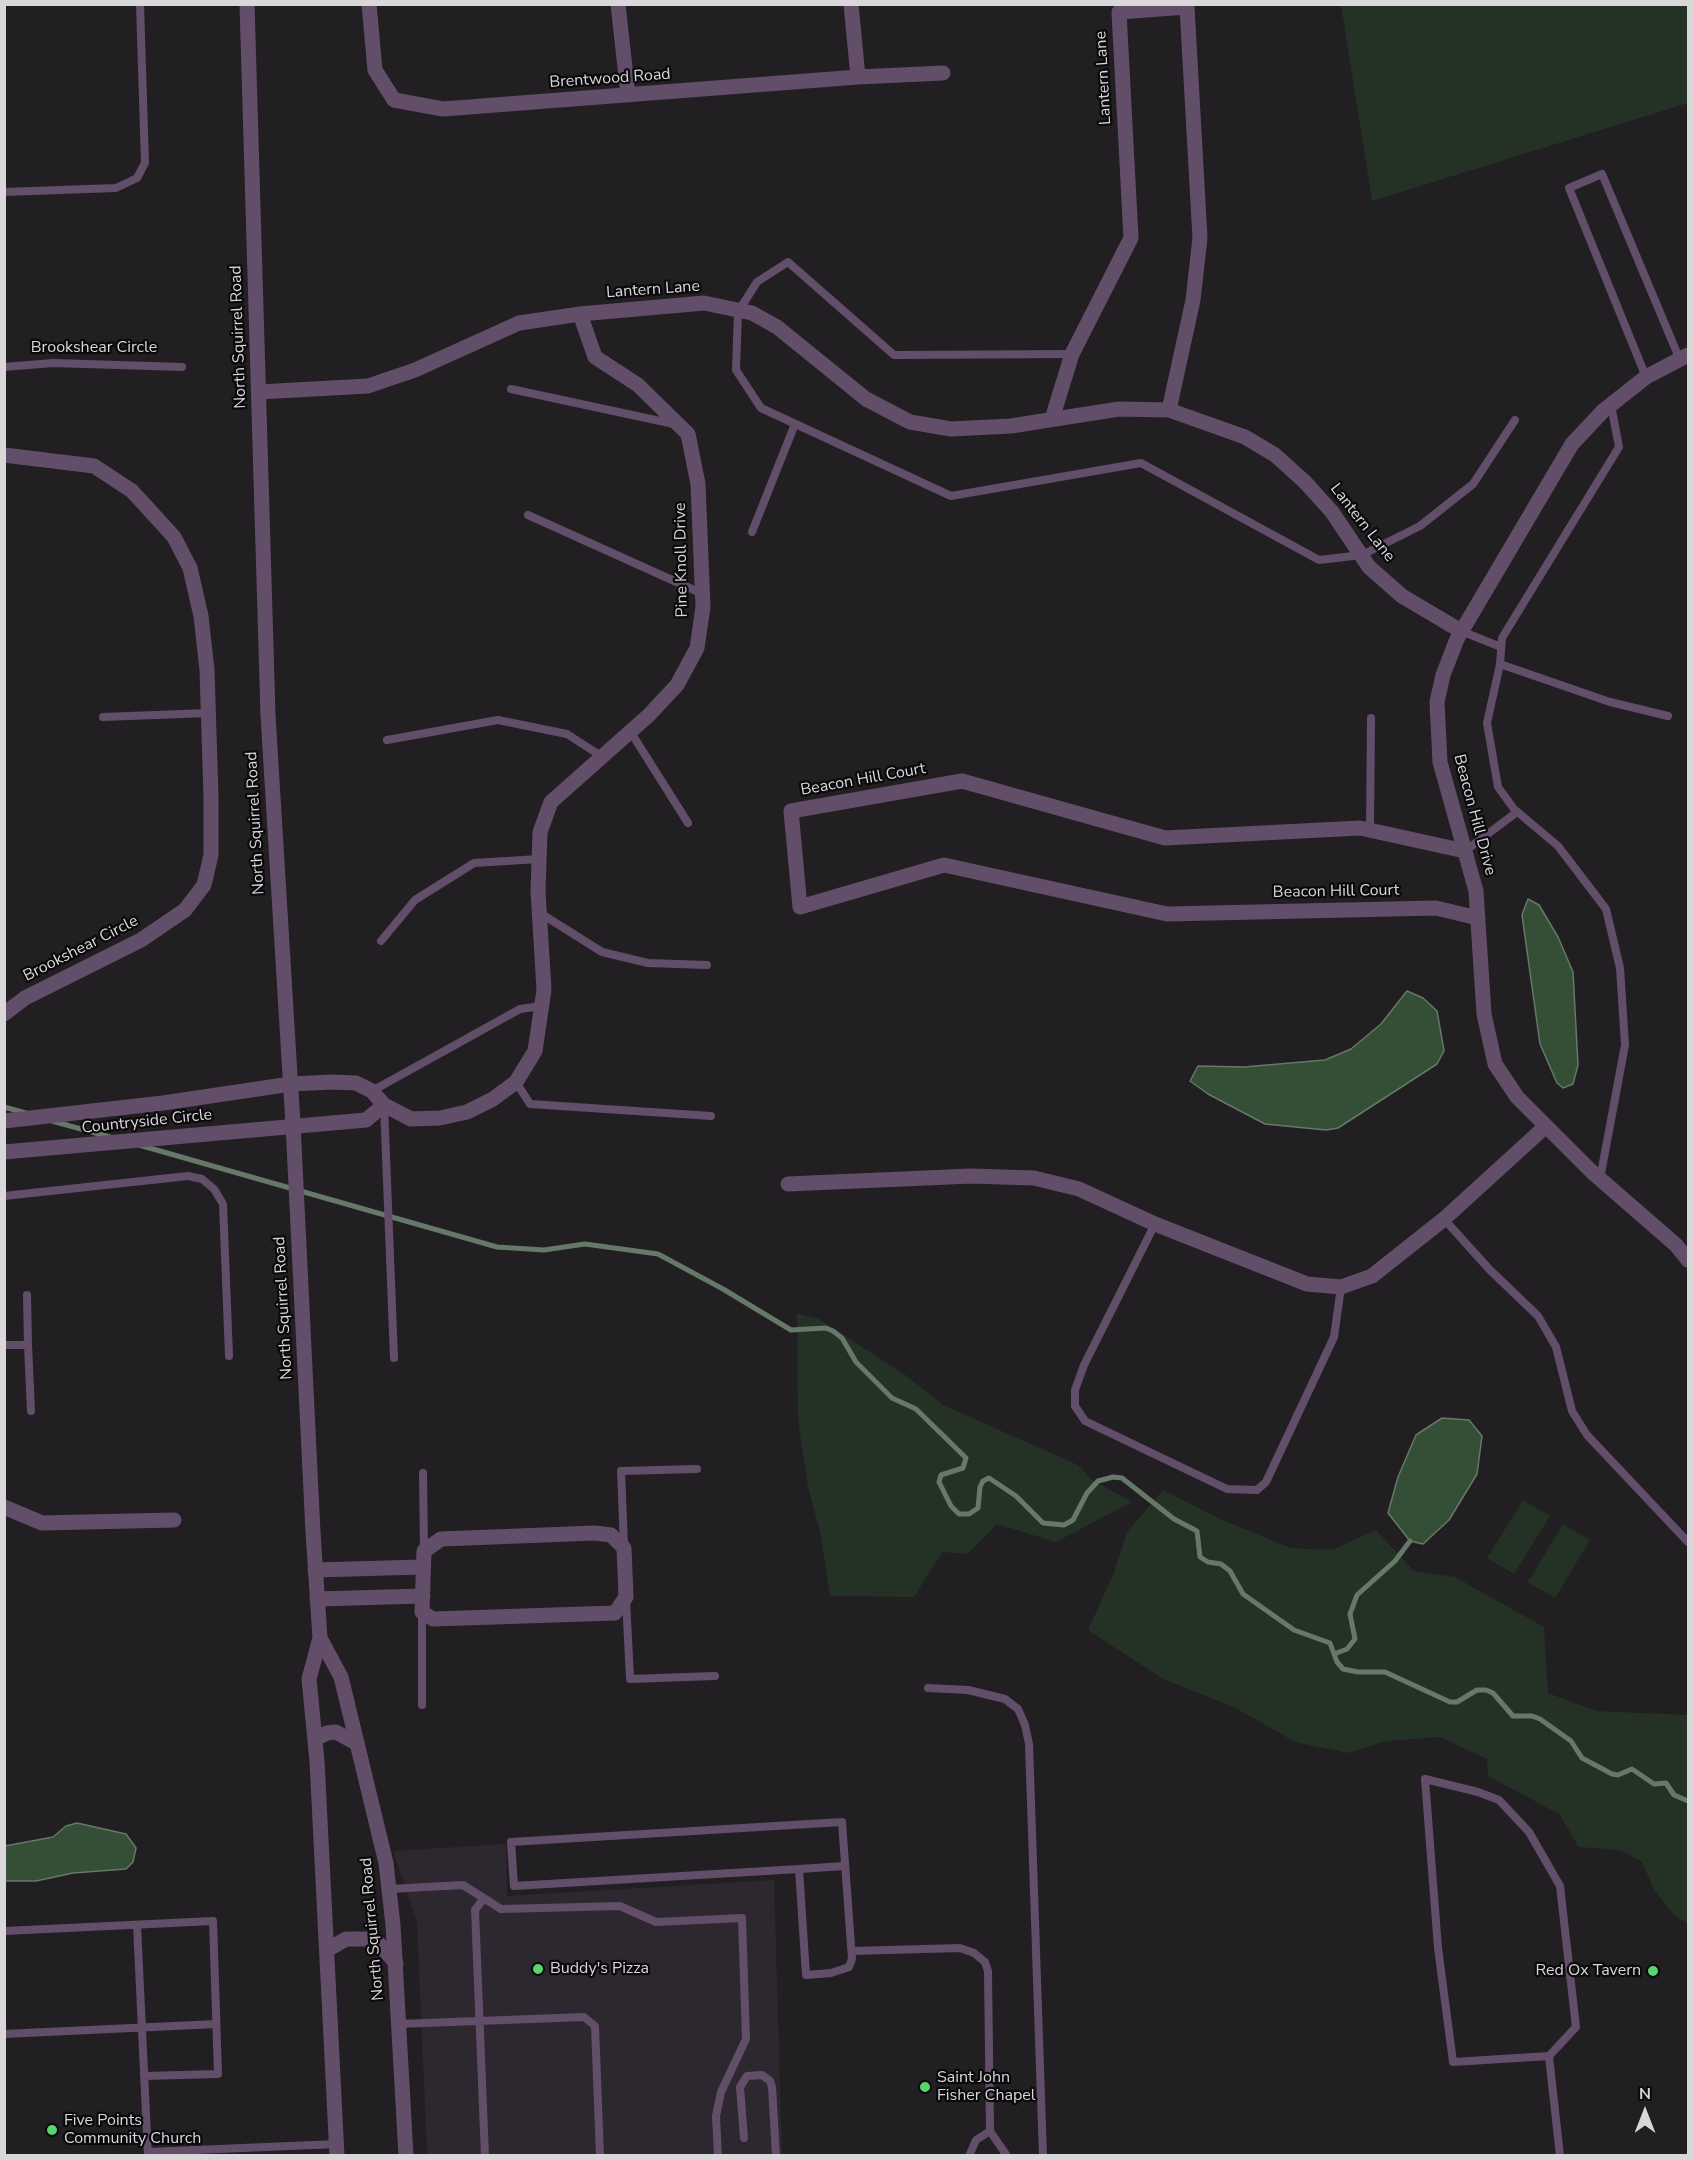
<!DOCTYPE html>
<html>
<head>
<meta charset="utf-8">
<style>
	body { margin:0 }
	#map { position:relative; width:1693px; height:2160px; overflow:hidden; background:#221f22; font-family:"Nunito Sans",sans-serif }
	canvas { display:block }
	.frame { position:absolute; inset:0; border:6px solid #d9d7da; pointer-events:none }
	.north { position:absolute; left:1615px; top:2082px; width:60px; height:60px; -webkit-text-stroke:4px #0a090b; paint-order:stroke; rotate:0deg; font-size:16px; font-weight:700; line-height:24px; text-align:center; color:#d9d7da }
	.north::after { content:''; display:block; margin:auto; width:21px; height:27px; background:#d9d7da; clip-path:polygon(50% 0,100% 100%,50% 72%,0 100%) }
</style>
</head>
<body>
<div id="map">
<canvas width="1693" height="2160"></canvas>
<div class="frame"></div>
<div class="north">N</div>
</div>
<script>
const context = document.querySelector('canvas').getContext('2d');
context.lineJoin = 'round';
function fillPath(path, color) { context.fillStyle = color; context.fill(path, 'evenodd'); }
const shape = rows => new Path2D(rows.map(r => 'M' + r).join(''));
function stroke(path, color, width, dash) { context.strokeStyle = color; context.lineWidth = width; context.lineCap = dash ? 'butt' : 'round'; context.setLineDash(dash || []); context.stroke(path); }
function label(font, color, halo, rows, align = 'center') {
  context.font = font + ' "Nunito Sans",sans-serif'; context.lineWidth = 4.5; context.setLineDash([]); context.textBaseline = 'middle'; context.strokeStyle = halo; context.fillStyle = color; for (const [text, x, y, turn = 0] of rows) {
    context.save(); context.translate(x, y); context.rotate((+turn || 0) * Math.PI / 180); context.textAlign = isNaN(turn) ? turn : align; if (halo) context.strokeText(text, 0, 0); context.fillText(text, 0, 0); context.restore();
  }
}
fillPath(shape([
	[506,1844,507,1896,774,1880,782,2155,427,2155,417,1922,393,1851]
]), '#2d272f');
fillPath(shape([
	[1341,5,1688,5,1688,103,1372,201],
	[797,1314,817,1318,904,1374,943,1405,1078,1465,1091,1479,1132,1502,1056,1542,997,1524,967,1554,942,1552,914,1597,830,1596,820,1532,808,1487,798,1419],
	[1163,1490,1222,1520,1291,1548,1332,1550,1376,1530,1414,1571,1455,1577,1544,1627,1548,1693,1596,1711,1688,1715,1688,1923,1675,1916,1654,1890,1642,1862,1621,1850,1579,1847,1559,1814,1488,1776,1487,1759,1440,1737,1386,1741,1348,1753,1295,1742,1234,1707,1163,1679,1088,1630,1113,1575,1127,1532],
	[1523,1500,1550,1516,1514,1574,1487,1558],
	[1563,1524,1590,1540,1555,1598,1528,1582]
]), '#233224');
const water = shape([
	[1528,899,1539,905,1558,937,1573,972,1578,1065,1573,1084,1563,1088,1557,1083,1540,1044,1522,915,1528,899],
	[1407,991,1423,998,1437,1011,1444,1051,1437,1064,1338,1128,1326,1130,1265,1124,1208,1094,1190,1081,1198,1066,1244,1067,1325,1060,1351,1049,1381,1024,1407,991],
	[1442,1418,1469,1420,1482,1436,1477,1474,1449,1520,1423,1544,1410,1541,1388,1513,1398,1477,1416,1435,1442,1418],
	[77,1823,126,1834,136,1848,133,1862,126,1869,73,1873,36,1881,5,1881,5,1846,53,1837,66,1826,77,1823]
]);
fillPath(water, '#344f36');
stroke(water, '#667867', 1.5);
stroke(shape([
	[4,1107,26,1113],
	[52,1121,110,1137],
	[139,1145,497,1247,544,1250,585,1244,658,1254,723,1289,791,1330,826,1328,833,1331,842,1338,856,1362,892,1398,916,1409,966,1458,963,1468,941,1475,939,1482,951,1506,959,1514,969,1514,978,1508,980,1487,983,1481,989,1478,1016,1496,1043,1523,1064,1525,1073,1520,1087,1493,1098,1481,1113,1477,1122,1478,1174,1519,1197,1531,1200,1557,1208,1562,1221,1564,1230,1571,1243,1594,1294,1630,1330,1643,1337,1662,1343,1669,1358,1672,1385,1672,1450,1702,1457,1702,1477,1690,1486,1690,1493,1693,1513,1716,1532,1716,1540,1719,1571,1741,1582,1758,1612,1774,1618,1775,1632,1769,1654,1784,1666,1783,1674,1795,1688,1801],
	[1334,1654,1347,1649,1355,1639,1350,1614,1357,1595,1395,1561,1410,1541]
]), '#667867', 5);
stroke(shape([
	[4,192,116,188,137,178,145,163,140,4],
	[1072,354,894,355,788,262,757,282,738,312,736,370,761,408,951,496,1141,463,1319,560,1362,555,1420,526,1473,484,1515,420],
	[4,367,53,363,182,367],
	[1646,377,1569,188,1602,174,1680,360],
	[511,389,674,424],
	[528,515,703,594],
	[752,532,795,424],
	[1461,631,1501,647],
	[1500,664,1610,702,1668,716],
	[103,717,208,713],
	[630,731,688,823],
	[387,740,498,720,567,734,601,756],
	[1370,830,1371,718],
	[1465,851,1517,812],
	[540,913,602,952,648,963,707,965],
	[381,941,415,900,474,863,539,859],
	[516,1082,530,1104,711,1116],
	[372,1091,520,1009,542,1006],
	[384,1105,394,1358],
	[1600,1179,1625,1045,1620,968,1606,909,1558,846,1514,809,1498,787,1487,723,1500,664,1502,638,1619,447,1611,405],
	[4,1196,188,1176,202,1179,214,1189,223,1204,229,1356],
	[1444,1219,1489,1269,1538,1316,1556,1347,1572,1411,1587,1435,1688,1542],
	[1155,1224,1084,1365,1075,1390,1075,1406,1085,1421,1227,1489,1257,1490,1266,1482,1334,1337,1341,1287],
	[27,1295,28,1345],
	[4,1345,28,1345,31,1411],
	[423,1473,424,1550],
	[624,1546,621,1471,697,1469],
	[626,1599,630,1679,715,1676],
	[928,1688,968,1690,1005,1699,1018,1709,1025,1725,1029,1744,1043,2156],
	[422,1705,422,1612],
	[842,1822,852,1959,849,1967,831,1973,806,1975,799,1869,514,1886,511,1842,842,1822],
	[799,1869,845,1866],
	[390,1889,463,1885,501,1909,620,1906,656,1922,742,1918,746,2039,721,2092,716,2116,718,2156],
	[484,1898,475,1910,485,2156],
	[137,1925,148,2156],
	[4,1931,213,1921,218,2074,144,2076],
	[852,1951,960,1948,974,1953,985,1962,988,1971,990,2131],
	[399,2024,584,2017,595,2026,600,2156],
	[4,2034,216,2024],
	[1549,2056,1453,2062,1438,1948,1425,1779,1478,1792,1499,1800,1529,1832,1560,1886,1576,2027,1549,2056,1560,2156],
	[744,2138,740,2087,747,2076,762,2075,770,2081,772,2087,776,2156],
	[148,2152,337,2144],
	[969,2156,976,2140,990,2131,1007,2156]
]), '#634e6a', 8);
stroke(shape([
	[369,4,375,70,394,100,443,109,858,77,851,4],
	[618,4,628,95],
	[858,77,943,73],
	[1688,355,1646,377,1603,411,1572,444,1457,639,1443,675,1437,702,1440,762,1476,891,1484,1014,1495,1064,1517,1097,1592,1172,1676,1245,1688,1260],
	[259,392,368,386,415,370,519,323,580,314,704,303,752,313,777,327,866,399,910,422,951,429,1011,426,1119,409,1169,410,1245,437,1275,455,1305,482,1332,512,1369,567,1402,596,1461,631],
	[1052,419,1072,354,1131,238,1119,12,1187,7,1200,238,1193,300,1169,410],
	[4,455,94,466,132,491,174,537,190,568,201,616,207,670,211,797,211,855,204,885,185,910,141,940,25,998,4,1014],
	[1465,851,1360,828,1165,838,962,781,791,811,800,907,944,865,1167,914,1436,908,1478,918],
	[4,1121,163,1103,291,1084,332,1082,356,1083,372,1091,384,1105,411,1119,440,1118,467,1112,493,1099,516,1082,535,1051,544,990,538,891,540,832,551,802,649,715,677,685,697,648,703,607,698,484,688,434,638,385,595,357,580,314],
	[4,1152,366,1120,384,1105],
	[788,1184,971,1176,1034,1178,1079,1189,1155,1224,1307,1284,1341,1287,1372,1276,1444,1219,1546,1126],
	[4,1507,42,1523,174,1520],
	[595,1533,611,1535,624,1548,626,1597,615,1613,433,1619,422,1612,424,1551,441,1539,595,1533],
	[315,1570,422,1567],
	[317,1599,423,1596]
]), '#634e6a', 15);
stroke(shape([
	[247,4,268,715,293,1124,313,1532,320,1638,309,1679,317,1761,337,2156],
	[320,1638,341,1677,386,1863,393,1925,406,2156],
	[315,1739,327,1733,336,1732,356,1743],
	[327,1950,346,1939,367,1939,379,1944,396,1963]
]), '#634e6a', 15);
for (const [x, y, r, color] of [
	[538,1969,6,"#59d56f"],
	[1653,1971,6,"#59d56f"],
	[925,2087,6,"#59d56f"],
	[52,2130,6,"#59d56f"]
]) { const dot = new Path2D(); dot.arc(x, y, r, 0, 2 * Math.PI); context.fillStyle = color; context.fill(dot); stroke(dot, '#0a090b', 2); }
label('16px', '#d9d7da', '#0a090b', [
	["Lantern Lane",1104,78,-93],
	["Brentwood Road",610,79,-4],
	["Lantern Lane",653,290,-4],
	["North Squirrel Road",239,337,-92],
	["Brookshear Circle",94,348],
	["Lantern Lane",1362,523,52],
	["Pine Knoll Drive",682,560,-91],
	["Beacon Hill Court",863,780,-10],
	["Beacon Hill Drive",1474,815,75],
	["North Squirrel Road",256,823,-93],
	["Beacon Hill Court",1336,892,-1],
	["Brookshear Circle",81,949,-27],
	["Countryside Circle",147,1122,-6],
	["North Squirrel Road",284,1308,-93],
	["North Squirrel Road",373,1929,-95]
]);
label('16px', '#d9d7da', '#0a090b', [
	["Buddy's Pizza",550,1969],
	["Red Ox Tavern",1641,1971,"right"],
	["Saint John",937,2078],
	["Fisher Chapel",937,2096],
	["Five Points",64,2121],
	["Community Church",64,2139]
], 'left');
</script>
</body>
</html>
